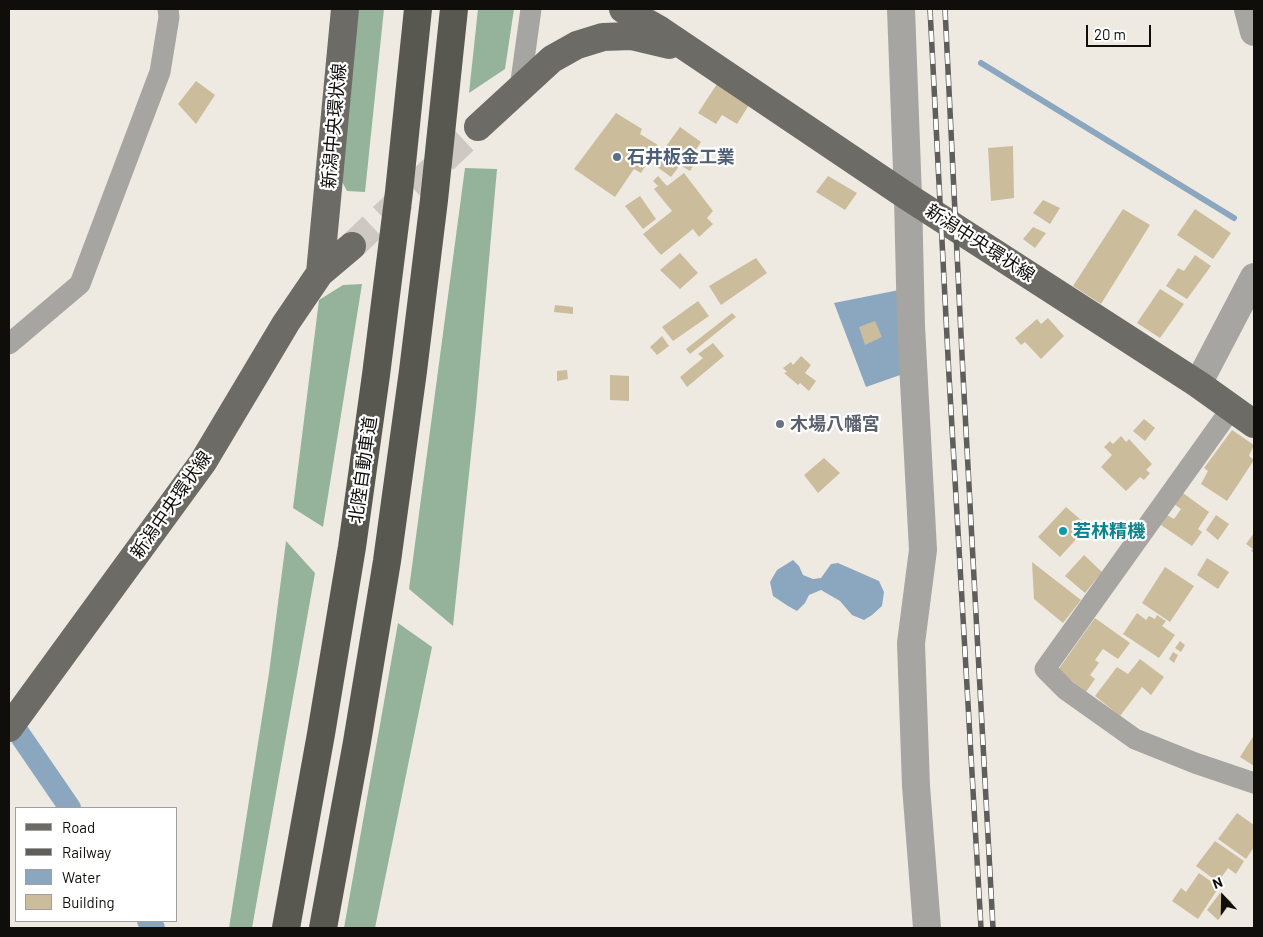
<!DOCTYPE html>
<html>
<head>
<meta charset="utf-8">
<style>
	body { margin:0 }
	#map { position:relative; width:1263px; height:937px; overflow:hidden; background:#eeeae2; font-family:Barlow,sans-serif }
	canvas { display:block }
	.frame { position:absolute; inset:0; border:10px solid #0f0e0b; pointer-events:none }
	.legend { position:absolute; left:15px; top:807px; width:162px; height:115px; box-sizing:border-box; background:#fff; border:1px solid #9f9f9d; margin:0; padding:6px 9px; list-style:none; font-size:15px; color:#0f0e0b }
	.legend li { display:flex; align-items:center; gap:10px; height:25px }
	.legend b { width:25px; border:1px solid #9f9f9d }
	.north { position:absolute; left:1198px; top:872px; width:50px; height:50px; -webkit-text-stroke:4px #fff; paint-order:stroke; rotate:339deg; font-size:14px; font-weight:700; line-height:20px; text-align:center; color:#0f0e0b }
	.north::after { content:''; display:block; margin:auto; width:18px; height:22px; background:#0f0e0b; clip-path:polygon(50% 0,100% 100%,50% 72%,0 100%) }
	.scale { position:absolute; left:1086px; top:25px; width:65px; height:22px; box-sizing:border-box; border:2px solid #0f0e0b; border-top:0; padding-left:6px; font-size:15px; line-height:18px; white-space:nowrap; color:#0f0e0b; -webkit-text-stroke:4px #fff; paint-order:stroke }
</style>
</head>
<body>
<div id="map">
<canvas width="1263" height="937"></canvas>
<div class="frame"></div>
<ul class="legend">
<li><b style="height:6px;background:#6d6b65"></b>Road</li>
<li><b style="height:6px;background:#605e5a"></b>Railway</li>
<li><b style="height:14px;background:#8ba7c0"></b>Water</li>
<li><b style="height:14px;background:#cbbc9b"></b>Building</li>
</ul>
<div class="north">N</div>
<div class="scale">20 m</div>
</div>
<script>
const context = document.querySelector('canvas').getContext('2d');
context.lineJoin = 'round';
function fillPath(path, color) { context.fillStyle = color; context.fill(path, 'evenodd'); }
const shape = rows => new Path2D(rows.map(r => 'M' + r).join(''));
function stroke(path, color, width, dash) { context.strokeStyle = color; context.lineWidth = width; context.lineCap = dash ? 'butt' : 'round'; context.setLineDash(dash || []); context.stroke(path); }
function label(font, color, halo, rows, align = 'center') {
  context.font = font + ' Barlow,"Noto Sans JP",sans-serif'; context.lineWidth = 4.5; context.setLineDash([]); context.textBaseline = 'middle'; context.strokeStyle = halo; context.fillStyle = color; for (const [text, x, y, turn = 0] of rows) {
    context.save(); context.translate(x, y); context.rotate((+turn || 0) * Math.PI / 180); context.textAlign = isNaN(turn) ? turn : align; if (halo) context.strokeText(text, 0, 0); context.fillText(text, 0, 0); context.restore();
  }
}
fillPath(shape([
	[358,9,384,9,365,192,347,191,339,176],
	[478,9,514,9,505,69,469,93],
	[465,168,497,169,476,407,453,626,409,589],
	[362,284,323,527,293,508,319,300,343,285],
	[286,541,315,573,252,928,229,928,269,673],
	[398,623,432,647,375,928,344,928]
]), '#95b39a');
fillPath(shape([
	[899,290,903,374,866,387,834,303],
	[793,560,799,566,803,575,813,579,821,578,831,564,838,563,879,581,884,592,882,606,872,615,864,620,852,615,840,601,821,590,809,595,805,603,797,611,788,606,773,596,770,582,777,570]
]), '#8ba7c0');
stroke(shape([
	[981,63,1234,218]
]), '#8ba7c0', 6);
stroke(shape([
	[9,719,70,808],
	[148,921,154,928]
]), '#8ba7c0', 22);
fillPath(shape([
	[196,81,215,95,196,124,178,104],
	[717,84,749,105,737,124,722,115,716,124,698,113],
	[616,113,642,129,640,134,658,145,641,173,634,169,615,197,574,169],
	[680,127,701,142,693,154,698,157,690,171,680,165,671,177,653,164],
	[1013,146,1014,198,991,201,988,148],
	[684,173,713,211,707,218,713,224,699,237,693,229,661,255,643,234,672,211,654,189,658,186,653,181,658,176,667,186],
	[828,176,857,193,845,210,816,192],
	[640,196,656,219,643,229,625,206],
	[1043,200,1060,208,1050,224,1033,213],
	[1123,209,1150,225,1101,304,1073,286],
	[1195,209,1231,233,1213,259,1177,235],
	[1033,227,1046,233,1035,248,1023,239],
	[680,253,698,273,680,289,660,270],
	[1195,255,1211,266,1187,299,1166,286,1178,268,1184,271],
	[756,258,767,273,721,305,709,286],
	[1160,289,1184,304,1160,338,1137,323],
	[698,301,709,316,673,341,662,327],
	[555,305,573,307,573,314,554,312],
	[732,313,736,317,690,354,686,349],
	[1048,318,1064,336,1041,359,1025,342,1021,345,1015,338,1037,319,1041,324],
	[875,321,882,337,865,345,859,327],
	[662,336,669,346,657,355,650,347],
	[713,343,724,356,687,387,680,377,703,358,698,354],
	[801,356,811,365,805,373,816,381,809,391,800,383,798,385,784,373,787,372,783,368,791,362,793,365],
	[567,370,568,379,557,381,557,371],
	[610,375,629,376,629,401,610,400],
	[1144,419,1155,428,1145,441,1133,431],
	[1232,430,1254,445,1249,456,1254,460,1227,501,1201,484,1208,471,1204,468],
	[1121,436,1126,442,1129,439,1152,464,1146,470,1150,473,1144,480,1140,477,1126,491,1101,467,1112,455,1104,447,1110,441,1113,444],
	[824,458,840,473,818,493,804,475],
	[1183,493,1209,512,1198,529,1202,532,1192,546,1161,525,1167,515,1174,519,1181,509,1174,504],
	[1066,507,1088,526,1060,557,1038,537],
	[1216,515,1229,524,1218,540,1206,530],
	[1254,533,1254,553,1251,551,1253,549,1246,544],
	[1084,555,1102,572,1085,593,1065,576],
	[1207,558,1229,572,1218,589,1197,575],
	[1032,562,1081,600,1063,623,1034,599],
	[1165,567,1194,586,1170,622,1142,603],
	[1137,613,1146,620,1149,616,1155,619,1157,615,1166,621,1162,626,1175,635,1159,658,1123,634],
	[1095,618,1130,643,1118,659,1103,649,1095,660,1099,663,1090,675,1095,679,1086,692,1058,670],
	[1180,641,1185,645,1181,652,1175,648],
	[1173,652,1178,655,1174,663,1169,659],
	[1140,659,1164,677,1151,695,1142,687,1120,716,1095,696,1117,667,1128,674],
	[1254,735,1254,766,1240,757],
	[1237,813,1254,825,1254,847,1246,859,1218,839],
	[1215,841,1244,861,1236,874,1228,868,1218,882,1196,866],
	[1199,873,1219,887,1198,919,1172,901,1181,888,1186,892],
	[1220,893,1232,902,1218,920,1207,910]
]), '#cbbc9b');
stroke(shape([
	[352,246,478,127]
]), '#cdc9c2', 28, [28, 14]);
stroke(shape([
	[520,88,531,9],
	[9,344,80,284,160,72,169,17,168,9],
	[1231,409,1045,669,1066,690,1135,739,1195,763,1254,783]
]), '#a6a5a1', 21);
stroke(shape([
	[901,9,908,197,911,326,923,550,911,643,916,786,927,928],
	[1248,9,1254,32],
	[1198,384,1254,277]
]), '#a6a5a1', 28);
stroke(shape([
	[623,9,660,30,908,197,1198,384,1254,424],
	[478,127,552,59,577,45,603,37,631,36,669,45],
	[320,273,345,9],
	[9,728,203,462,286,323,320,273,352,246]
]), '#6d6b65', 28);
stroke(shape([
	[286,928,321,734,352,547,376,375,399,192,418,9],
	[323,928,357,742,387,561,413,371,434,200,454,9]
]), '#585750', 28);
const rail = shape([
	[930,9,949,376,981,928],
	[945,9,963,375,993,928]
]);
stroke(rail, '#605e5a', 5.5);
stroke(rail, '#fff', 4, [11]);
for (const [x, y, r, color] of [
	[617,157,5,"#5c6f8a"],
	[780,424,5,"#6b7280"],
	[1063,531,5,"#0f9aa8"]
]) { const dot = new Path2D(); dot.arc(x, y, r, 0, 2 * Math.PI); context.fillStyle = color; context.fill(dot); stroke(dot, '#fff', 2); }
label('18px', '#0f0e0b', '#fff', [
	["新潟中央環状線",334,126,-85],
	["新潟中央環状線",980,243,33],
	["北陸自動車道",363,470,-82],
	["新潟中央環状線",171,505,-55]
]);
label('bold 18px', '#4e5e75', '#fff', [
	["石井板金工業",627,157]
], 'left');
label('bold 18px', '#5b616d', '#fff', [
	["木場八幡宮",790,424]
], 'left');
label('bold 18px', '#0d838f', '#fff', [
	["若林精機",1073,531]
], 'left');
</script>
</body>
</html>
